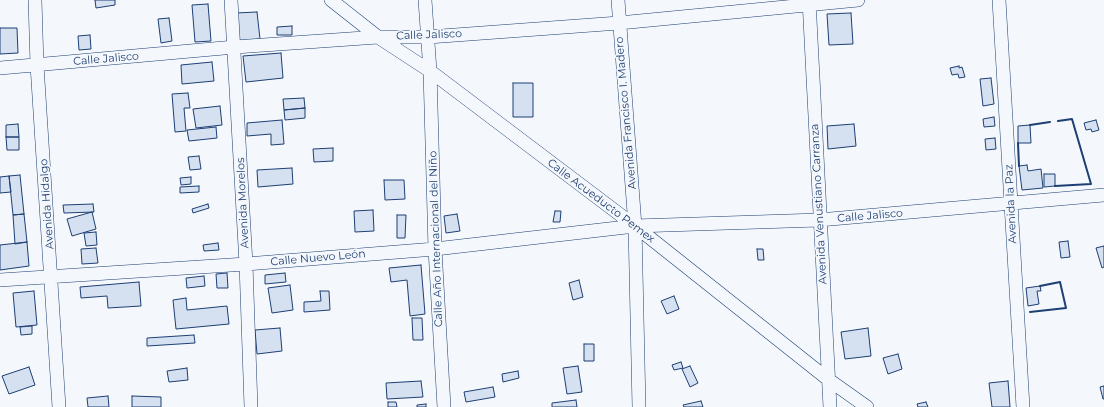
<!DOCTYPE html>
<html>
<head>
<meta charset="utf-8">
<style>
	body { margin:0 }
	canvas { display:block; background:#f4f7fb }
</style>
</head>
<body>
<canvas width="1104" height="407"></canvas>
<script>
const context = document.querySelector('canvas').getContext('2d');
context.lineJoin = 'round';
function fillPath(path, color) { context.fillStyle = color; context.fill(path, 'evenodd'); }
const shape = rows => new Path2D(rows.map(r => 'M' + r).join(''));
function stroke(path, color, width, dash) { context.strokeStyle = color; context.lineWidth = width; context.lineCap = dash ? 'butt' : 'round'; context.setLineDash(dash || []); context.stroke(path); }
function label(font, color, halo, rows, align = 'center') {
  context.font = font + ' Montserrat,sans-serif'; context.lineWidth = 3; context.setLineDash([]); context.textBaseline = 'middle'; context.strokeStyle = halo; context.fillStyle = color; for (const [text, x, y, turn = 0] of rows) {
    context.save(); context.translate(x, y); context.rotate((+turn || 0) * Math.PI / 180); context.textAlign = isNaN(turn) ? turn : align; if (halo) context.strokeText(text, 0, 0); context.fillText(text, 0, 0); context.restore();
  }
}
const building = shape([
	[95,0,115,0,115,5,96,8,95,0],
	[208,4,211,41,195,42,192,5,208,4],
	[257,12,260,39,239,41,236,13,257,12],
	[851,13,853,44,829,45,827,14,851,13],
	[169,18,172,41,161,43,158,19,169,18],
	[292,26,292,35,277,35,277,27,292,26],
	[0,28,17,28,18,53,0,54,0,28],
	[90,35,91,49,79,50,78,36,90,35],
	[281,53,283,78,246,82,243,56,281,53],
	[212,62,214,81,182,84,181,65,212,62],
	[959,66,959,68,962,67,965,77,959,78,958,74,952,75,950,68,959,66],
	[991,78,994,104,983,106,980,79,991,78],
	[513,83,533,83,533,117,513,117,513,83],
	[188,93,190,108,184,108,186,131,175,132,172,94,188,93],
	[304,98,305,108,284,110,283,99,304,98],
	[220,106,222,125,196,128,193,109,220,106],
	[305,108,305,118,285,120,284,110,305,108],
	[994,117,995,126,984,127,983,119,994,117],
	[282,120,284,144,271,145,271,134,247,136,247,123,282,120],
	[1096,120,1099,130,1092,132,1091,129,1086,130,1084,123,1096,120],
	[18,124,19,137,6,137,6,125,18,124],
	[854,124,856,146,828,149,827,126,854,124],
	[1030,125,1031,143,1018,143,1018,126,1030,125],
	[216,127,217,138,189,141,187,130,216,127],
	[6,137,19,137,19,150,7,150,6,137],
	[995,138,996,149,986,150,985,139,995,138],
	[333,148,333,161,314,162,313,149,333,148],
	[199,156,201,169,190,170,188,157,199,156],
	[1027,165,1028,171,1041,169,1043,188,1022,190,1019,166,1027,165],
	[292,168,293,184,258,187,257,170,292,168],
	[1044,174,1055,174,1055,186,1044,187,1044,174],
	[20,175,24,214,13,215,9,176,20,175],
	[9,176,11,192,0,193,0,177,9,176],
	[191,177,191,184,181,185,180,178,191,177],
	[384,180,404,180,405,199,385,200,384,180],
	[199,186,199,192,180,193,180,187,199,186],
	[93,204,94,212,64,213,63,205,93,204],
	[208,204,209,208,193,213,192,209,208,204],
	[373,210,374,231,355,232,354,211,373,210],
	[555,211,561,211,560,222,553,222,555,211],
	[92,212,96,229,72,236,67,219,92,212],
	[24,214,27,242,15,244,13,215,24,214],
	[457,214,460,231,446,233,444,216,457,214],
	[397,215,406,215,405,238,397,238,397,215],
	[96,232,97,245,86,246,84,233,96,232],
	[1068,241,1070,257,1061,258,1059,242,1068,241],
	[27,242,29,266,0,270,0,245,27,242],
	[218,243,219,250,204,251,203,245,218,243],
	[1104,246,1104,267,1102,268,1096,248,1104,246],
	[96,248,98,263,82,264,81,249,96,248],
	[757,249,763,249,764,260,758,260,757,249],
	[421,265,425,314,410,316,407,280,391,282,389,268,421,265],
	[227,273,228,288,217,288,216,274,227,273],
	[285,273,286,282,265,284,265,275,285,273],
	[204,276,205,286,187,288,186,278,204,276],
	[579,280,583,297,573,300,569,283,579,280],
	[139,282,141,306,108,308,107,296,81,298,80,287,139,282],
	[290,285,293,310,272,313,268,288,290,285],
	[1040,286,1041,291,1037,291,1039,304,1028,306,1026,288,1040,286],
	[34,291,37,325,16,327,13,293,34,291],
	[320,291,329,291,330,310,304,312,304,302,321,301,320,291],
	[674,296,679,309,667,314,661,301,674,296],
	[186,298,187,310,227,306,229,324,176,329,173,300,186,298],
	[412,318,422,318,423,340,413,340,412,318],
	[32,326,32,334,21,335,20,327,32,326],
	[280,328,282,351,257,354,255,330,280,328],
	[868,328,871,356,845,359,841,332,868,328],
	[194,335,195,343,147,346,147,338,194,335],
	[584,344,594,344,594,361,584,361,584,344],
	[898,354,902,369,888,374,883,358,898,354],
	[681,362,683,368,674,370,672,365,681,362],
	[578,366,582,392,567,394,563,368,578,366],
	[690,366,698,383,690,387,682,369,690,366],
	[29,367,35,385,9,394,2,376,29,367],
	[187,368,188,380,169,382,167,371,187,368],
	[518,371,519,378,503,382,502,374,518,371],
	[421,381,423,397,387,399,386,383,421,381],
	[1008,381,1010,407,992,407,989,383,1008,381],
	[1104,386,1104,399,1103,399,1100,387,1104,386],
	[493,387,495,397,466,402,464,392,493,387],
	[108,396,109,407,88,407,87,398,108,396],
	[132,396,161,397,161,407,132,407,132,396],
	[576,400,577,407,552,407,552,403,576,400],
	[701,401,703,407,684,407,683,405,701,401],
	[388,402,396,402,397,407,388,407,388,402],
	[926,402,928,407,918,407,917,404,926,402],
	[426,404,426,407,417,407,417,405,426,404]
]);
fillPath(building, '#d5e0f0');
stroke(building, '#1d3f73', 1);
const minor = shape([
	[35,0,37,65,59,407],
	[231,0,246,264,251,407],
	[331,0,378,37,430,71,635,226,829,380,867,407],
	[425,0,430,71,435,249,444,407],
	[618,0,635,226,639,407],
	[809,0,830,407],
	[999,0,1023,407],
	[0,68,235,47,378,37,428,37,619,23,858,0],
	[0,280,246,264,435,249,635,226,819,220,1104,195]
]);
stroke(minor, '#1d3f73', 14);
stroke(minor, '#f4f7fb', 13);
stroke(shape([
	[1030,125,1050,122],
	[1018,143,1019,166],
	[1055,186,1091,184,1072,119,1058,121],
	[1030,312,1066,308,1060,282,1040,286]
]), '#1d3f73', 2);
label('11px', '#1d3f73', '#f4f7fb', [
	["Calle Jalisco",429,35,-2],
	["Calle Jalisco",106,59,-5],
	["Avenida Francisco I. Madero",626,113,-95],
	["Calle Acueducto Pemex",601,201,37],
	["Avenida Morelos",243,203,-93],
	["Avenida Hidalgo",47,204,-94],
	["Avenida Venustiano Carranza",819,204,-93],
	["Avenida la Paz",1011,204,-93],
	["Calle Jalisco",870,216,-5],
	["Calle Año Internacional del Niño",436,239,-92],
	["Calle Nuevo León",318,258,-5]
]);
</script>
</body>
</html>
